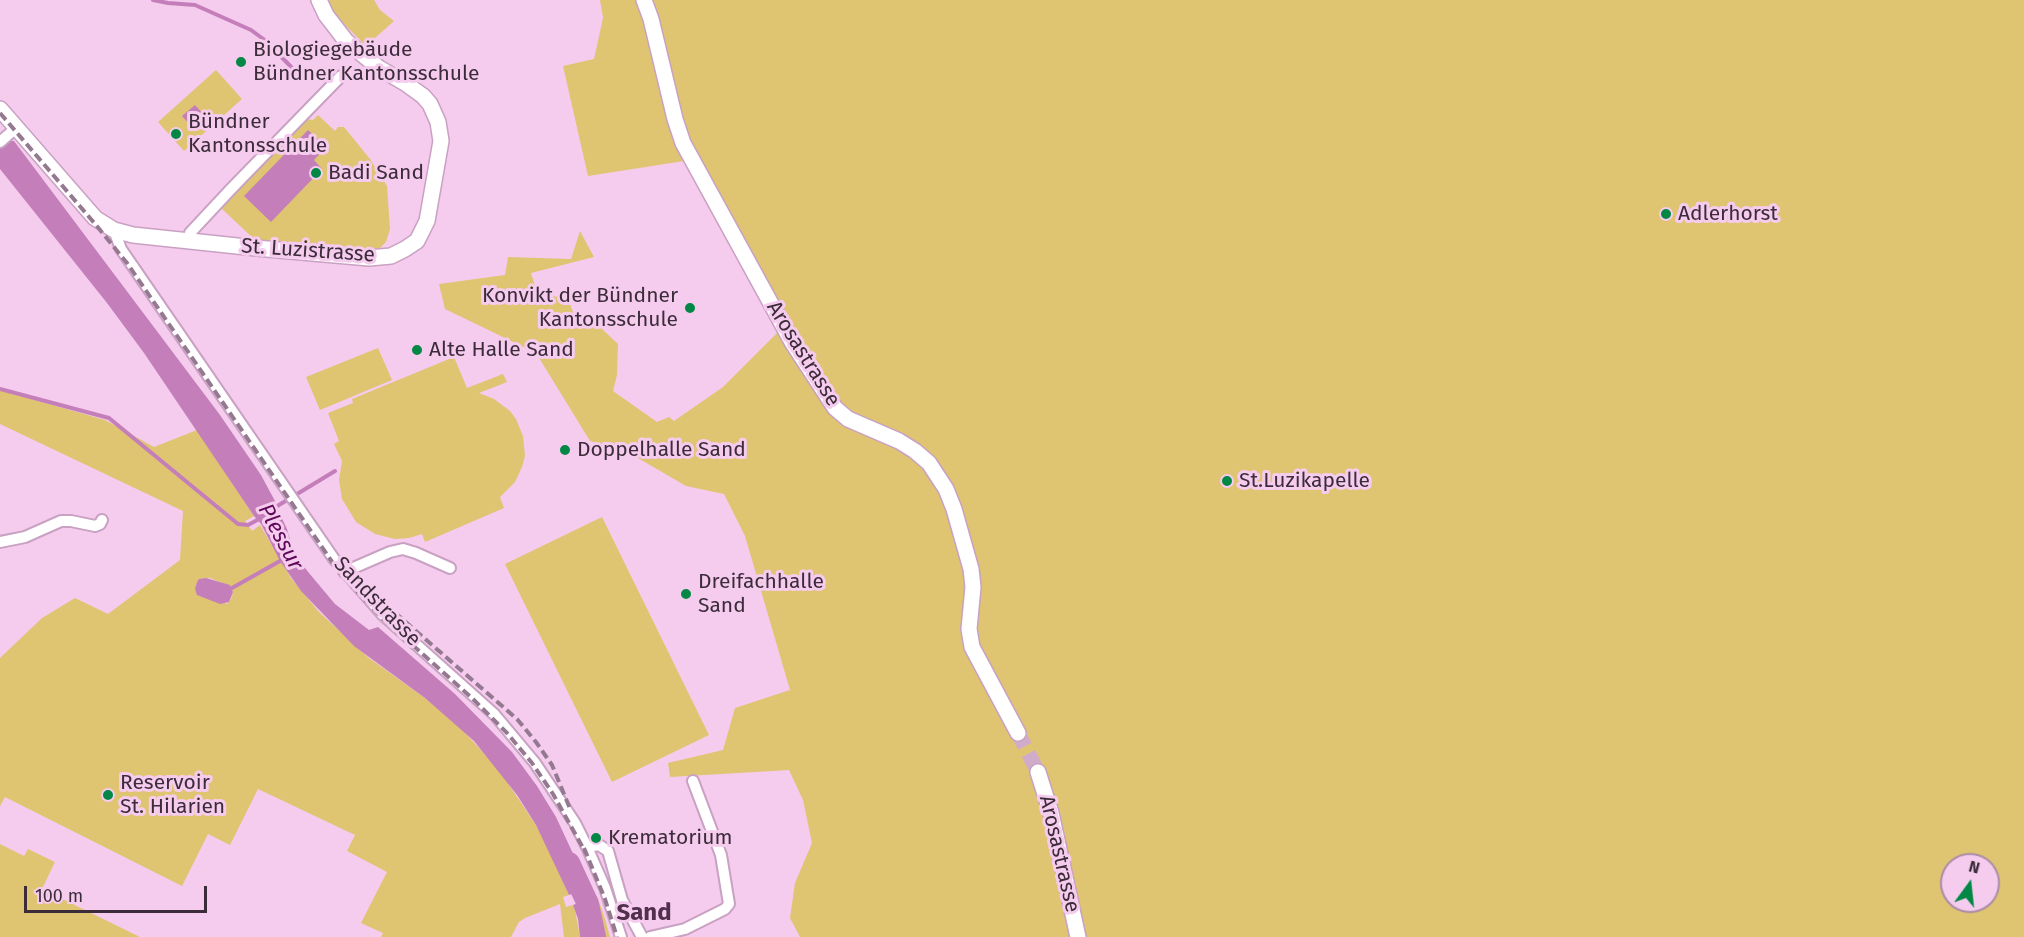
<!DOCTYPE html>
<html>
<head>
<meta charset="utf-8">
<style>
	body { margin:0 }
	#map { position:relative; width:2024px; height:937px; overflow:hidden; background:#f5ccee; font-family:"Fira Sans",sans-serif }
	canvas { display:block }
	.north { position:absolute; left:1940px; top:853px; width:60px; height:60px; box-sizing:border-box; background:#f5ccee; border:2px solid #ab8ca6; border-radius:50%; rotate:15deg; font-size:16px; font-weight:700; line-height:24px; text-align:center; color:#3c2c3a }
	.north::after { content:''; display:block; margin:auto; width:21px; height:27px; background:#028844; clip-path:polygon(50% 0,100% 100%,50% 72%,0 100%) }
	.scale { position:absolute; left:24px; top:886px; width:183px; height:27px; box-sizing:border-box; border:3px solid #3c2c3a; border-top:0; padding-left:8px; font-size:18px; line-height:21px; white-space:nowrap; color:#3c2c3a; -webkit-text-stroke:4px #f5ccee; paint-order:stroke }
</style>
</head>
<body>
<div id="map">
<canvas width="2024" height="937"></canvas>
<div class="north">N</div>
<div class="scale">100 m</div>
</div>
<script>
const context = document.querySelector('canvas').getContext('2d');
context.lineJoin = 'round';
function fillPath(path, color) { context.fillStyle = color; context.fill(path, 'evenodd'); }
const shape = rows => new Path2D(rows.map(r => 'M' + r).join(''));
function stroke(path, color, width, dash) { context.strokeStyle = color; context.lineWidth = width; context.lineCap = dash ? 'butt' : 'round'; context.setLineDash(dash || []); context.stroke(path); }
function label(font, color, halo, rows, align = 'center') {
  context.font = font + ' "Fira Sans",sans-serif'; context.lineWidth = 6; context.setLineDash([]); context.textBaseline = 'middle'; context.strokeStyle = halo; context.fillStyle = color; for (const [text, x, y, turn = 0] of rows) {
    context.save(); context.translate(x, y); context.rotate((+turn || 0) * Math.PI / 180); context.textAlign = isNaN(turn) ? turn : align; if (halo) context.strokeText(text, 0, 0); context.fillText(text, 0, 0); context.restore();
  }
}
fillPath(shape([
	[327,0,374,0,380,10,394,21,366,46,335,15],
	[600,0,2024,0,2024,937,800,937,790,918,795,883,812,843,803,800,789,770,670,777,668,763,723,750,735,708,790,690,745,536,724,494,686,486,631,454,590,441,536,353,445,309,439,284,505,275,508,257,571,259,580,231,594,257,531,273,536,289,542,297,567,296,577,323,599,326,618,344,617,375,613,391,657,422,669,417,674,421,723,387,780,330,684,161,588,176,563,66,594,59,603,18],
	[1952,865,1988,865,1988,901,1952,901],
	[216,70,242,99,184,151,158,122],
	[318,115,335,131,338,127,344,127,370,159,387,186,390,229,386,242,380,248,357,251,256,241,221,208,306,119,313,120],
	[378,348,392,380,320,410,306,377],
	[454,357,467,388,503,374,507,382,479,393,494,399,510,411,516,419,523,436,525,456,522,467,515,482,500,497,504,508,425,542,422,534,409,538,395,539,375,534,356,522,342,499,339,480,342,461,334,444,339,441,328,413,353,403,352,399],
	[0,390,105,420,154,447,197,430,254,516,245,521,252,531,260,525,291,578,319,612,369,658,425,698,459,726,499,770,536,825,551,855,569,895,563,897,566,907,573,905,575,910,580,937,564,937,560,904,525,918,519,922,511,937,381,937,383,933,361,923,387,872,347,851,355,835,258,789,230,845,208,834,182,886,5,797,0,806,0,658,42,618,75,598,108,614,180,560,183,511,0,424],
	[210,578,230,586,233,592,231,599,227,604,196,585,199,579],
	[602,517,709,735,612,782,505,564],
	[0,844,24,856,28,849,55,862,42,889,140,937,0,937],
	[597,896,605,919,610,937,604,937,599,920,593,897]
]), '#dfc471');
fillPath(shape([
	[195,105,204,115,191,126,182,116],
	[308,130,326,147,314,160,322,169,271,222,244,196],
	[9,141,14,141,220,415,261,475,275,501,274,502,287,529,294,554,309,573,335,604,369,630,378,627,455,694,512,752,537,786,556,817,589,888,569,895,536,825,517,795,474,741,425,698,354,646,301,591,280,561,261,524,254,516,144,353,107,303,0,169,0,149],
	[206,578,230,585,233,592,229,602,220,604,197,595,195,589,197,582,199,579],
	[593,897,604,937,580,937,578,919,573,905]
]), '#c47fba');
stroke(shape([
	[153,0,168,3,195,5,251,30,266,41,296,72],
	[0,389,109,418,238,524,248,525,261,518],
	[274,508,335,471],
	[232,588,280,561,282,557]
]), '#c47fba', 4);
stroke(shape([
	[569,863,588,904,595,937]
]), '#c47fba', 22);
stroke(shape([
	[1018,733,1038,772]
]), '#d0acca', 15, [15, 8]);
const minor = shape([
	[0,142,16,128],
	[114,230,121,249,334,559,382,614,494,714,535,763,575,823,587,847,605,888,621,937],
	[189,241,190,233,231,189,341,76],
	[0,542,25,537,61,521,71,521,95,526,100,524,102,520],
	[344,572,390,552,403,549,416,553,450,568],
	[587,847,599,845,608,851,622,900,642,937],
	[650,937,685,929,725,909,729,904,721,855,693,781]
]);
const secondary = shape([
	[644,0,651,19,675,119,683,143,792,342,835,408,848,419,899,441,915,451,929,463,946,489,954,509,971,569,973,587,969,629,972,647,1018,733],
	[0,109,95,218,114,230,133,235,256,248,369,258,391,256,405,249,417,241,427,221,441,141,438,122,430,104,423,96,405,83,379,68,346,41,326,15,319,0],
	[1038,772,1051,813,1078,937]
]);
stroke(minor, '#c9a1c2', 14);
stroke(secondary, '#c9a1c2', 18);
stroke(minor, '#fff', 10);
stroke(secondary, '#fff', 15);
stroke(shape([
	[0,113,96,225,127,263,337,569,381,617,472,698,507,733,532,763,553,794,587,855],
	[354,577,517,719,536,742,552,765,571,811],
	[584,848,605,899,617,937]
]), '#957990', 4, [9, 4.5]);
for (const [x, y, r, color] of [
	[241,62,6,"#028844"],
	[176,134,6,"#028844"],
	[316,173,6,"#028844"],
	[1666,214,6,"#028844"],
	[690,308,6,"#028844"],
	[417,350,6,"#028844"],
	[565,450,6,"#028844"],
	[1227,481,6,"#028844"],
	[686,594,6,"#028844"],
	[108,795,6,"#028844"],
	[596,838,6,"#028844"]
]) { const dot = new Path2D(); dot.arc(x, y, r, 0, 2 * Math.PI); context.fillStyle = color; context.fill(dot); stroke(dot, '#f5ccee', 2); }
label('21px', '#3c2c3a', '#f5ccee', [
	["Biologiegebäude",253,50],
	["Bündner Kantonsschule",253,74],
	["Bündner",188,122],
	["Kantonsschule",188,146],
	["Badi Sand",328,173],
	["Adlerhorst",1678,214],
	["Konvikt der Bündner",678,296,"right"],
	["Kantonsschule",678,320,"right"],
	["Alte Halle Sand",429,350],
	["Doppelhalle Sand",577,450],
	["St.Luzikapelle",1239,481],
	["Dreifachhalle",698,582],
	["Sand",698,606],
	["Reservoir",120,783],
	["St. Hilarien",120,807],
	["Krematorium",608,838]
], 'left');
label('21px', '#3c2c3a', '#f5ccee', [
	["St. Luzistrasse",308,251,4],
	["Arosastrasse",803,354,58],
	["Sandstrasse",377,602,46],
	["Arosastrasse",1059,854,77]
]);
label('italic 22px', '#5e0858', '#f5ccee', [
	["Plessur",280,537,62]
]);
label('bold 24px', '#51304c', '#f5ccee', [
	["Sand",644,913]
]);
</script>
</body>
</html>
